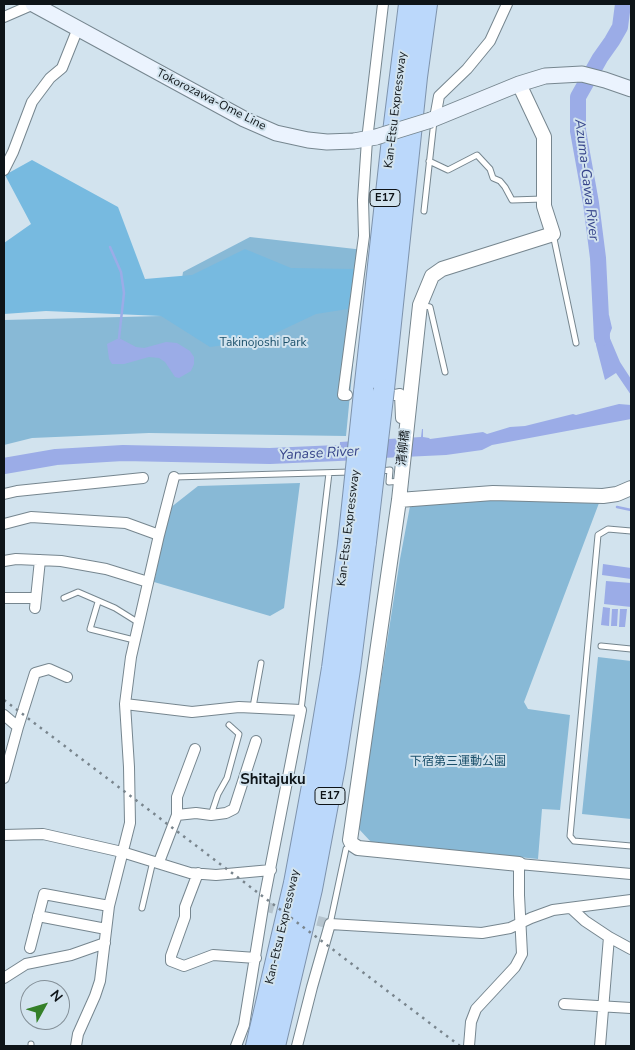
<!DOCTYPE html>
<html>
<head>
<meta charset="utf-8">
<style>
	body { margin:0 }
	#map { position:relative; width:635px; height:1050px; overflow:hidden; background:#d2e3ee; font-family:"Nunito Sans",sans-serif }
	canvas { display:block }
	.frame { position:absolute; inset:0; border:5px solid #0e1418; pointer-events:none }
	.north { position:absolute; left:20px; top:980px; width:50px; height:50px; box-sizing:border-box; background:#d2e3ee; border:1px solid #849098; border-radius:50%; rotate:51deg; font-size:14px; font-weight:700; line-height:20px; text-align:center; color:#0e1418 }
	.north::after { content:''; display:block; margin:auto; width:18px; height:22px; background:#348028; clip-path:polygon(50% 0,100% 100%,50% 72%,0 100%) }
</style>
</head>
<body>
<div id="map">
<canvas width="635" height="1050"></canvas>
<div class="frame"></div>
<div class="north">N</div>
</div>
<script>
const context = document.querySelector('canvas').getContext('2d');
context.lineJoin = 'round';
function fillPath(path, color) { context.fillStyle = color; context.fill(path, 'evenodd'); }
const shape = rows => new Path2D(rows.map(r => 'M' + r).join(''));
function stroke(path, color, width, dash) { context.strokeStyle = color; context.lineWidth = width; context.lineCap = dash ? 'butt' : 'round'; context.setLineDash(dash || []); context.stroke(path); }
function label(font, color, halo, rows, align = 'center') {
  context.font = font + ' "Nunito Sans","Noto Sans JP",sans-serif'; context.lineWidth = 4; context.setLineDash([]); context.textBaseline = 'middle'; context.strokeStyle = halo; context.fillStyle = color; for (const [text, x, y, turn = 0] of rows) {
    context.save(); context.translate(x, y); context.rotate((+turn || 0) * Math.PI / 180); context.textAlign = isNaN(turn) ? turn : align; if (halo) context.strokeText(text, 0, 0); context.fillText(text, 0, 0); context.restore();
  }
}
fillPath(shape([
	[250,237,364,250,346,436,149,433,32,438,4,445,4,320,161,316,177,313,183,272],
	[300,483,284,608,270,616,154,582,170,508,198,486],
	[494,500,599,503,524,702,528,709,570,715,560,810,542,809,538,859,371,842,358,828,400,559,410,506],
	[598,657,631,661,631,819,582,814]
]), '#88b9d6');
fillPath(shape([
	[32,160,118,207,145,279,192,275,245,249,291,268,354,269,348,309,316,314,261,340,210,347,161,316,46,311,4,314,4,243,31,224,5,175]
]), '#77bae0');
fillPath(shape([
	[609,315,612,328,609,336,620,362,631,379,631,395,616,373,605,380,596,345,594,316],
	[119,338,136,347,144,348,166,342,177,343,190,351,194,357,194,364,191,371,179,378,175,377,165,362,159,358,149,357,124,364,112,364,109,359,107,344],
	[619,404,631,405,631,419,492,445,482,450,446,455,339,460,340,442,421,437,422,429,423,429,423,437,429,438,430,439,483,432,487,434,510,427,525,426,573,414,576,415],
	[603,564,631,568,631,579,602,575],
	[606,581,631,583,631,607,604,604],
	[603,607,610,608,609,626,601,625],
	[612,609,618,609,617,626,611,626],
	[620,609,627,609,625,627,619,627]
]), '#9bace7');
stroke(shape([
	[110,247,121,272,124,293,119,338],
	[617,507,631,510]
]), '#9bace7', 2.5);
stroke(shape([
	[602,338,598,258,591,203,578,131,578,97,600,58,612,41,620,27,623,4],
	[4,466,56,457,123,453,270,456,360,452]
]), '#9bace7', 16);
stroke(shape([
	[264,906,289,913],
	[303,917,330,924]
]), '#b5c4ce', 10, [10, 5]);
const service = shape([
	[429,161,448,170,477,155,490,169,493,178,500,181,505,187,512,200,543,199],
	[424,211,434,121],
	[553,234,576,343],
	[420,305,430,307,445,372],
	[380,471,390,470,389,482,401,481],
	[174,477,351,472],
	[631,531,608,529,598,535,570,836,574,841,631,846],
	[64,598,78,592,115,608,139,623],
	[98,602,90,629,134,640],
	[601,646,631,649],
	[253,707,261,663],
	[301,710,329,473],
	[211,815,218,794,227,778,239,734,229,725],
	[142,908,153,861],
	[330,924,346,849],
	[31,1046,31,1044]
]);
const minor = shape([
	[4,17,34,4],
	[435,118,439,96,467,69,490,41,507,4],
	[4,170,13,152,32,102,50,78,62,68,78,28],
	[347,395,343,395,364,236,363,200,367,140,383,4],
	[395,395,400,394,401,418,403,402],
	[4,494,17,491,143,478],
	[4,524,31,517,126,523,159,535],
	[4,561,16,559,61,561,106,569,148,582],
	[4,598,36,598],
	[35,608,40,560],
	[125,704,192,712,239,707,301,710,265,895,244,1025,236,1046],
	[4,715,18,727],
	[4,778,18,727,35,673,49,669,67,677],
	[177,815,196,813,211,815,226,813,234,809,256,741],
	[4,835,43,834,122,852,190,873,216,875,271,870],
	[159,862,177,815,177,797,195,749],
	[198,873,185,907,185,917,171,956,171,961,184,966,213,955,256,958],
	[572,909,585,921,609,937,600,1046],
	[38,916,106,929],
	[609,937,631,949],
	[30,948,44,894,109,906],
	[4,978,26,964,71,955,105,943],
	[564,1004,631,1008],
	[76,1046,78,1034,95,996,100,981,109,906,130,823,129,767,125,704,131,657,159,535,174,477],
	[297,1046,312,987,330,924,482,933,510,928,531,918,553,910,631,900],
	[469,1046,471,1022,476,1009,515,967,522,954,519,895,519,864,631,874]
]);
const tertiary = shape([
	[399,500,493,493,603,496,617,494,631,488],
	[519,864,358,848,352,844,350,840,399,500,420,305,432,276,442,269,553,234,544,206,544,137,519,84]
]);
const secondary = shape([
	[33,4,244,119,276,133,308,140,327,142,354,141,376,137],
	[431,120,519,84,545,76,582,74,605,80,631,89]
]);
const motorway = shape([
	[384,389,417,77,427,4],
	[364,392,391,148,409,4],
	[256,1046,294,883,316,764,332,668,348,544],
	[275,1046,312,889,335,767,350,669,366,542]
]);
stroke(service, '#76868f', 7);
stroke(minor, '#76868f', 12);
stroke(tertiary, '#76868f', 16);
stroke(secondary, '#76868f', 17);
stroke(motorway, '#7e93ac', 22);
stroke(service, '#fff', 5);
stroke(minor, '#fff', 10);
stroke(tertiary, '#fff', 14);
stroke(secondary, '#ebf3fe', 15);
stroke(motorway, '#bbd8fb', 20);
stroke(shape([
	[4,700,460,1046]
]), '#79858d', 2.5, [2.5, 5]);
const secondaryBridge = shape([
	[376,137,431,120]
]);
const motorwayBridge = shape([
	[366,542,384,389],
	[348,544,364,392]
]);
stroke(secondaryBridge, '#76868f', 17, []);
stroke(motorwayBridge, '#7e93ac', 22, []);
stroke(secondaryBridge, '#ebf3fe', 15);
stroke(motorwayBridge, '#bbd8fb', 20);
for (const [x, y, w] of [
	[385,198,30],
	[330,796,30]
]) { const box = new Path2D(); box.roundRect(x - w / 2, y - 8.5, w, 17, 4); context.fillStyle = '#d2e3ee'; context.fill(box); stroke(box, '#0e1418', 1); }
label('bold 11px', '#0e1418', null, [
	["E17",385,198],
	["E17",330,796]
]);
label('12px', '#0e1418', '#d2e3ee', [
	["Tokorozawa-Ome Line",211,100,27],
	["Kan-Etsu Expressway",396,110,-83],
	["清柳橋",404,448,-84],
	["Kan-Etsu Expressway",349,528,-83],
	["Kan-Etsu Expressway",283,927,-77]
]);
label('12px', '#1b506b', '#d2e3ee', [
	["Takinojoshi Park",263,343],
	["下宿第三運動公園",458,762]
]);
label('italic 14px', '#36448a', '#d2e3ee', [
	["Azuma-Gawa River",586,180,83],
	["Yanase River",319,454,-3]
]);
label('bold 15px', '#0e1418', '#d2e3ee', [
	["Shitajuku",273,780]
]);
</script>
</body>
</html>
